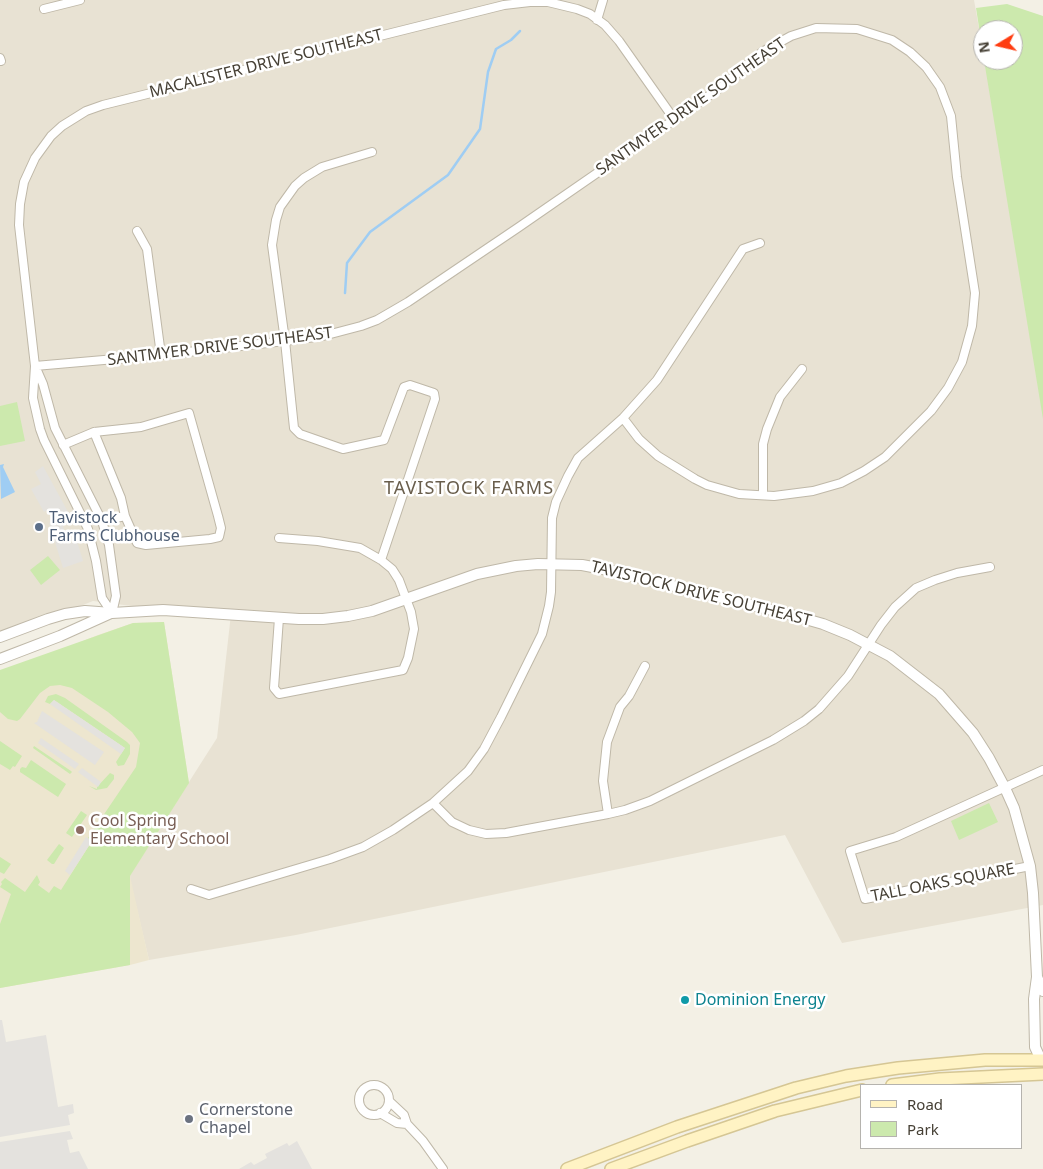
<!DOCTYPE html>
<html>
<head>
<meta charset="utf-8">
<style>
	body { margin:0 }
	#map { position:relative; width:1043px; height:1169px; overflow:hidden; background:#f3f0e5; font-family:"Noto Sans",sans-serif }
	canvas { display:block }
	.legend { position:absolute; left:860px; top:1084px; width:162px; height:65px; box-sizing:border-box; background:#fff; border:1px solid #b5b3ae; margin:0; padding:6px 9px; list-style:none; font-size:15px; color:#464035 }
	.legend li { display:flex; align-items:center; gap:10px; height:25px }
	.legend b { width:25px; border:1px solid #b5b3ae }
	.north { position:absolute; left:973px; top:20px; width:50px; height:50px; box-sizing:border-box; background:#fff; border:1px solid #b5b3ae; border-radius:50%; rotate:261deg; font-size:14px; font-weight:700; line-height:20px; text-align:center; color:#464035 }
	.north::after { content:''; display:block; margin:auto; width:18px; height:22px; background:#ff3d11; clip-path:polygon(50% 0,100% 100%,50% 72%,0 100%) }
</style>
</head>
<body>
<div id="map">
<canvas width="1043" height="1169"></canvas>
<ul class="legend">
<li><b style="height:6px;background:#fff3c4"></b>Road</li>
<li><b style="height:14px;background:#cce9ad"></b>Park</li>
</ul>
<div class="north">N</div>
</div>
<script>
const context = document.querySelector('canvas').getContext('2d');
context.lineJoin = 'round';
function fillPath(path, color) { context.fillStyle = color; context.fill(path, 'evenodd'); }
const shape = rows => new Path2D(rows.map(r => 'M' + r).join(''));
function stroke(path, color, width, dash) { context.strokeStyle = color; context.lineWidth = width; context.lineCap = dash ? 'butt' : 'round'; context.setLineDash(dash || []); context.stroke(path); }
function label(font, color, halo, rows, align = 'center') {
  context.font = font + ' "Noto Sans",sans-serif'; context.lineWidth = 5; context.setLineDash([]); context.textBaseline = 'middle'; context.strokeStyle = halo; context.fillStyle = color; for (const [text, x, y, turn = 0] of rows) {
    context.save(); context.translate(x, y); context.rotate((+turn || 0) * Math.PI / 180); context.textAlign = isNaN(turn) ? turn : align; if (halo) context.strokeText(text, 0, 0); context.fillText(text, 0, 0); context.restore();
  }
}
fillPath(shape([
	[0,0,974,0,983,51,983,60,985,60,1043,398,1043,905,842,943,785,835,296,935,149,960,129,876,217,738,231,614,163,610,93,601,0,638]
]), '#e8e2d3');
fillPath(shape([
	[164,622,189,783,130,876,149,960,130,965,0,988,0,674,98,635,133,623]
]), '#ede6cf');
fillPath(shape([
	[1007,4,1043,16,1043,419,984,60,1013,60,1013,30,983,30,983,53,976,8],
	[17,402,25,441,0,446,0,406],
	[48,556,60,570,41,585,30,570],
	[164,622,189,783,130,876,130,965,0,988,0,924,11,894,0,887,2,884,1,882,5,878,25,892,37,875,40,882,38,885,49,893,54,886,61,890,92,841,88,838,136,767,140,743,132,732,108,712,72,688,60,685,50,686,40,693,20,719,17,721,8,719,0,712,0,670,133,623],
	[56,694,65,698,127,742,130,745,130,754,124,765,118,766,116,762,125,748,54,700,50,704,45,702,48,696],
	[0,741,22,756,15,767,13,766,10,770,0,764],
	[34,746,71,771,72,772,70,774,33,748],
	[31,760,66,784,58,797,20,772,20,769,22,767,26,768],
	[110,773,114,775,114,779,107,788,96,790,89,786,97,789,97,787],
	[989,803,998,822,959,840,951,821],
	[81,811,87,815,72,837,66,833],
	[59,844,64,848,54,864,52,864,47,860],
	[0,857,11,864,4,874,0,872]
]), '#cce9ad');
fillPath(shape([
	[43,466,73,521,63,526,68,544,77,541,83,561,63,568,49,523,55,520,49,509,44,512,31,489,41,484,35,472],
	[54,700,125,748,121,754,50,704],
	[42,711,104,752,95,765,34,723,37,722],
	[41,738,79,764,75,769,38,743],
	[82,768,101,782,98,787,78,772],
	[86,837,92,841,70,875,65,871],
	[0,1020,2,1020,6,1042,46,1035,58,1107,73,1104,74,1113,68,1115,70,1125,0,1137],
	[70,1131,73,1139,67,1140,70,1153,79,1151,88,1169,0,1169,0,1142],
	[297,1141,312,1169,239,1169,251,1162,254,1165,267,1158,265,1154,287,1143,289,1146]
]), '#e4e2de');
fillPath(shape([
	[4,464,3,467,15,492,1,499,0,465]
]), '#9fcdf3');
stroke(shape([
	[345,293,347,263,370,232,448,175,480,129,488,72,496,49,511,40,520,31]
]), '#9fcdf3', 2.5);
const minor = shape([
	[44,9,80,0],
	[597,20,603,0],
	[0,58,1,61],
	[372,152,322,167,304,178,295,186,280,207,276,220,272,245,285,341,294,428,300,434,343,449,384,440,404,387,410,385,434,393,435,399,381,560],
	[137,231,147,249,161,355],
	[35,366,161,355,285,341,323,336,361,326,377,320,408,302,519,227,720,88,762,52,791,36,816,28,857,29,892,40,910,52,926,67,940,87,951,116,957,177,975,293,972,326,962,362,948,388,931,411,885,457,864,471,841,483,813,491,774,496,739,494,707,485,695,479,658,456,639,439,623,418],
	[36,368,43,384,55,428,102,521,109,545,116,596,112,613],
	[63,445,94,432,141,427,189,413,218,516,221,528,219,537,210,539,146,545,137,543,125,516,121,498,94,432],
	[763,495,763,444,767,429,780,397,802,369],
	[102,521,125,516],
	[112,613,102,598,96,561,88,529,44,440,40,429,33,398,35,366,19,225,20,204,24,182,35,158,51,136,62,126,86,111,103,105,504,5,530,2,548,2,577,9,590,14,605,25,619,41,674,119],
	[279,618,274,688,279,694,403,670,408,658,414,629,411,612,399,580,392,569,381,560,360,548,318,541,279,538],
	[433,803,452,822,469,830,486,834,506,833,608,814,625,810,650,801,773,740,804,721,819,709,848,676,881,625,895,607,916,588,935,580,957,573,990,567],
	[608,814,603,781,607,742,620,707,629,696,645,666],
	[1030,866,865,899,850,851,896,837,1043,770],
	[191,889,209,895,330,859,363,847,393,830,433,803,468,771,484,749,501,717,542,634,549,606,551,592,552,518,556,502,568,476,578,458,623,418,657,380,743,249,760,243],
	'359 1100a15 15 0 1 1 30 0a15 15 0 1 1-30 0Z',
	[389,1101,404,1115,407,1124,423,1141,443,1169],
	[380,1113,397,1123,407,1124]
]);
const tertiary = shape([
	[0,637,48,619,65,614,85,611,112,613,163,610,299,619,323,619,348,616,372,611,477,574,516,566,538,564,582,565,608,570,788,614,823,624,850,635,890,656,939,694,973,733,989,758,1005,788,1014,808,1030,866,1033,893,1037,977,1034,999,1035,1047,1041,1060],
	[0,659,60,636,111,613],
	[1037,977,1043,991]
]);
const secondary = shape([
	[892,1085,940,1079,1043,1074],
	[567,1169,677,1127,796,1088,846,1076,898,1068,985,1060,1043,1060],
	[611,1169,687,1141,775,1111,862,1090]
]);
stroke(minor, '#bfb8a8', 10);
stroke(tertiary, '#bfb8a8', 12);
stroke(secondary, '#d5c694', 14);
stroke(minor, '#fff', 8);
stroke(tertiary, '#fff', 10);
stroke(secondary, '#fff3c4', 11);
for (const [x, y, r, color] of [
	[39,527,5,"#5c6f8a"],
	[80,830,5,"#8d6e63"],
	[685,1000,5,"#0f9aa8"],
	[189,1119,5,"#6b7280"]
]) { const dot = new Path2D(); dot.arc(x, y, r, 0, 2 * Math.PI); context.fillStyle = color; context.fill(dot); stroke(dot, '#fff', 2); }
label('16px', '#464035', '#fff', [
	["MACALISTER DRIVE SOUTHEAST",266,64,-14],
	["SANTMYER DRIVE SOUTHEAST",691,107,-35],
	["SANTMYER DRIVE SOUTHEAST",220,347,-7],
	["TAVISTOCK DRIVE SOUTHEAST",701,594,14],
	["TALL OAKS SQUARE",943,883,-11]
]);
label('16px', '#4e5e75', '#fff', [
	["Tavistock",49,518],
	["Farms Clubhouse",49,536]
], 'left');
label('16px', '#785e54', '#fff', [
	["Cool Spring",90,821],
	["Elementary School",90,839]
], 'left');
label('16px', '#0d838f', '#fff', [
	["Dominion Energy",695,1000]
], 'left');
label('16px', '#5b616d', '#fff', [
	["Cornerstone",199,1110],
	["Chapel",199,1128]
], 'left');
context.letterSpacing = '1px';
label('18px', '#695e4c', '#fff', [
	["TAVISTOCK FARMS",469,489]
]);
context.letterSpacing = '0px';
</script>
</body>
</html>
